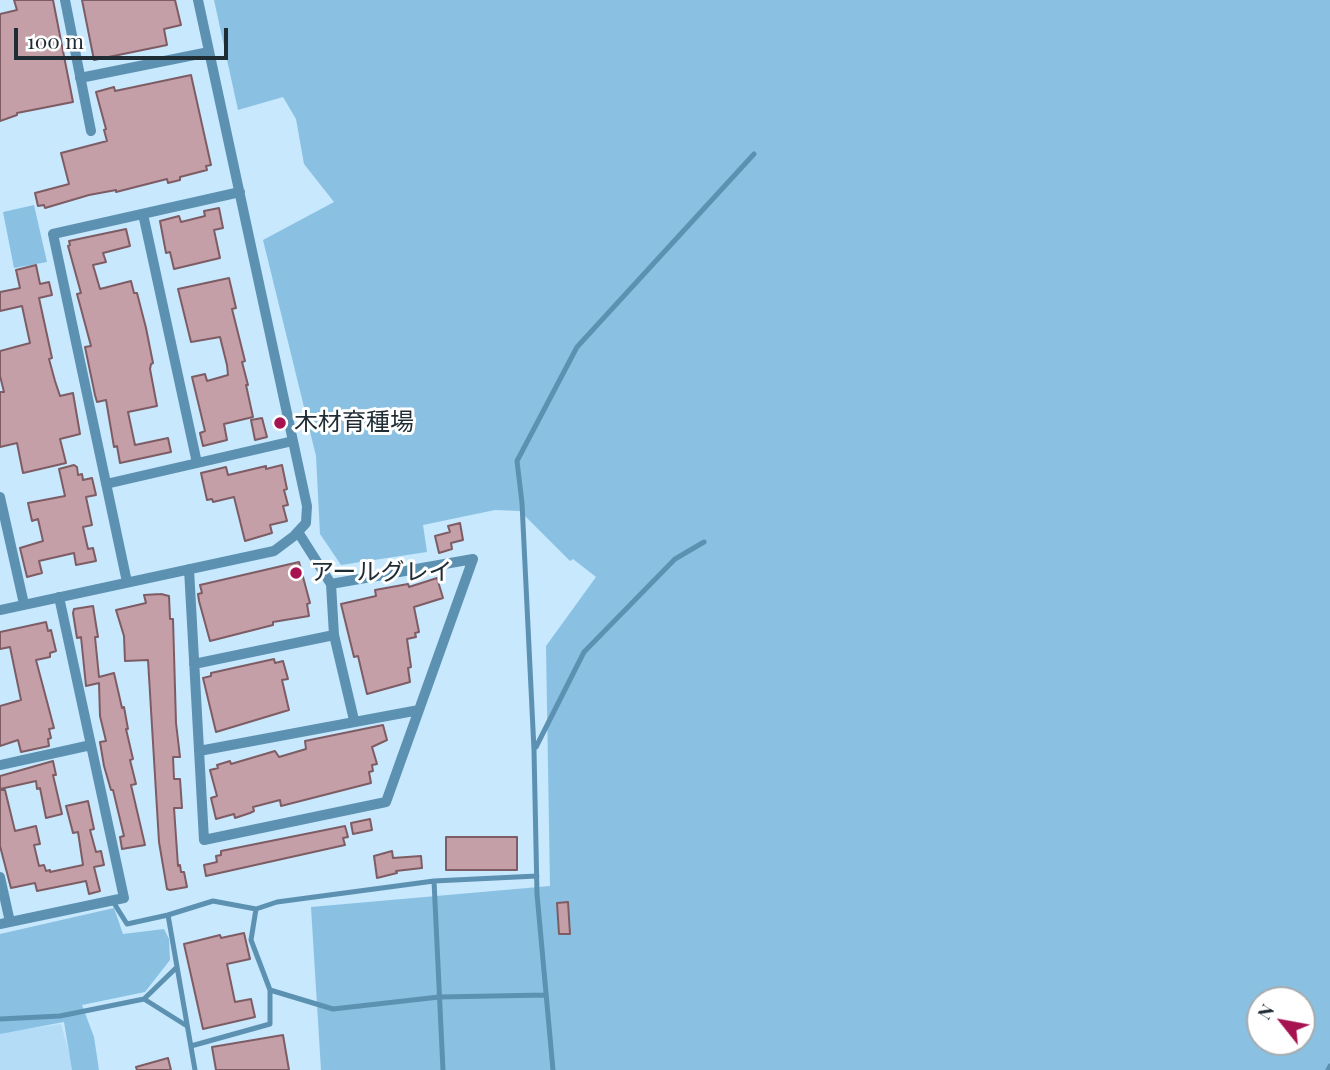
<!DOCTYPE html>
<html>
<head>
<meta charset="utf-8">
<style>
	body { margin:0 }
	#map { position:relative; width:1330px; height:1070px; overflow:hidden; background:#c7e8fd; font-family:"Playfair Display",serif }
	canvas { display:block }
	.north { position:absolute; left:1246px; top:986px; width:70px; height:70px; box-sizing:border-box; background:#fff; border:2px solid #a5abae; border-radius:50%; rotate:301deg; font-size:19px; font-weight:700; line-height:28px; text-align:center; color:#1f2c34 }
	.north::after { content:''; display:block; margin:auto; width:24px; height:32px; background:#a61350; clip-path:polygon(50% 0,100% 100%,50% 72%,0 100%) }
	.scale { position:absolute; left:14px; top:28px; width:214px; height:32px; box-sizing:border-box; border:4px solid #1f2c34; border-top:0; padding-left:9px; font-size:21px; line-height:24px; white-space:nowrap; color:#1f2c34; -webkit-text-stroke:5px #fff; paint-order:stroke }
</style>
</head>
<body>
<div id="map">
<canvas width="1330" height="1070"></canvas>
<div class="north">N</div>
<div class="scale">100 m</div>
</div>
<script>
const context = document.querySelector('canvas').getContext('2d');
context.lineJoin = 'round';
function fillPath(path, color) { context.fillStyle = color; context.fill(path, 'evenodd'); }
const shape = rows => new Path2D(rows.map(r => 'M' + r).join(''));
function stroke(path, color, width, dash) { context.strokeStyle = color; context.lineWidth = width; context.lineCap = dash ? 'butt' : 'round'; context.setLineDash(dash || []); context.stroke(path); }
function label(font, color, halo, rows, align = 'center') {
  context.font = font + ' "Playfair Display","Noto Sans JP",serif'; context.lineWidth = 6; context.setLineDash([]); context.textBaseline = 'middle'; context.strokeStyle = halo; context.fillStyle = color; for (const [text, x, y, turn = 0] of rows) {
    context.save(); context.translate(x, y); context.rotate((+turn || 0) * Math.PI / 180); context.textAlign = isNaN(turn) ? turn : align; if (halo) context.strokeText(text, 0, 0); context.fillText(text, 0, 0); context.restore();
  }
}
fillPath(shape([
	[61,1024,74,1070,0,1070,0,1033]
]), '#b4dcf6');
fillPath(shape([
	[214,0,1330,0,1330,1070,321,1070,311,907,550,886,546,646,596,577,573,559,570,561,520,511,495,510,423,525,427,552,341,565,320,534,316,456,263,240,334,202,304,164,296,119,283,97,238,110],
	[1260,1000,1302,1000,1302,1042,1260,1042],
	[34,205,47,262,14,268,3,212],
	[114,908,123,934,164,929,169,939,170,960,145,992,82,1005,94,1037,99,1070,72,1070,64,1022,0,1034,0,934]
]), '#8ac1e3');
const building = shape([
	[14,0,53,0,73,102,17,113,17,115,0,121,0,14,17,10,14,0],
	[82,0,175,0,181,25,164,29,167,45,94,60,82,0],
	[191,75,211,165,206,166,207,170,180,177,180,180,168,183,167,179,116,192,116,190,89,195,45,208,44,205,38,206,35,193,69,184,61,153,107,141,104,130,106,129,96,92,114,87,115,91,191,75],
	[219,208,223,228,214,230,220,258,174,269,170,252,166,253,160,221,179,216,181,222,205,216,204,211,219,208],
	[126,229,130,246,103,253,106,262,93,265,100,289,131,281,134,293,137,293,146,328,153,363,151,364,150,369,157,406,128,412,135,445,168,438,171,452,120,463,117,446,114,447,106,400,97,402,95,395,85,347,91,346,77,294,81,293,68,246,70,245,69,241,126,229],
	[36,265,40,284,49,282,52,295,39,298,52,358,49,359,55,381,60,396,73,393,80,434,60,439,66,463,23,473,17,443,0,447,0,392,4,392,0,376,0,351,30,343,22,306,0,311,0,292,20,288,16,270,36,265],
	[229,278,236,308,232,309,245,361,242,362,248,385,246,385,253,417,224,424,227,440,203,446,200,433,205,431,192,377,205,374,207,381,228,375,227,365,220,337,191,342,178,289,229,278],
	[262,418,267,437,255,440,251,420,262,418],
	[74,465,77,467,78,475,82,474,83,480,92,478,96,495,86,497,92,525,83,527,88,549,93,548,96,561,76,565,74,553,39,561,42,573,27,577,20,548,43,541,38,519,32,521,28,503,65,496,59,469,74,465],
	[282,465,287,489,284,490,288,505,283,506,287,521,270,525,272,533,245,541,234,497,213,502,212,499,207,500,201,473,226,467,228,475,266,466,266,469,282,465],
	[460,523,463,540,451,543,452,549,439,553,435,536,450,532,448,526,460,523],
	[299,562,310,603,307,604,309,616,273,622,273,625,210,641,199,601,198,594,202,593,200,585,299,562],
	[437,578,443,598,414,607,419,632,415,633,416,637,407,639,411,667,408,668,410,682,367,694,358,656,354,657,341,604,376,596,375,590,408,584,409,587,437,578],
	[161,594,169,596,170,619,173,619,176,723,180,757,173,757,174,779,180,779,182,808,174,808,178,866,180,865,181,872,184,872,187,887,170,890,167,889,159,842,148,660,125,661,124,636,116,610,146,603,144,595,161,594],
	[93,606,98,637,95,637,99,677,114,673,122,708,124,707,128,729,126,729,133,759,130,760,136,784,131,785,145,845,122,849,120,837,124,836,113,790,111,790,104,766,100,742,106,741,100,716,99,683,86,686,81,637,77,638,73,613,74,609,93,606],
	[46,622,48,631,51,630,56,651,50,653,50,657,36,660,54,728,49,729,51,738,48,739,49,746,21,752,18,740,0,746,0,706,21,700,10,647,0,649,0,632,46,622],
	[274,659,275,663,283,661,288,679,282,680,289,710,216,732,203,678,211,676,211,673,274,659],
	[383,725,387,740,372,747,377,764,372,765,373,771,369,772,371,783,281,806,280,800,253,807,254,811,250,813,235,818,234,814,216,819,211,798,217,796,210,770,218,768,217,765,230,761,231,764,275,751,279,757,306,749,305,741,383,725],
	[53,761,56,775,53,775,62,814,46,818,40,788,37,789,36,781,0,789,0,776,53,761],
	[0,790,5,790,15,831,36,826,40,844,34,845,39,866,44,865,46,871,50,870,50,872,83,865,78,832,73,833,66,806,88,801,94,829,90,830,96,852,101,851,104,865,94,867,100,891,89,894,86,881,37,891,35,883,11,888,0,846,0,790],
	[370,819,372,830,353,834,351,823,370,819],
	[345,826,348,837,343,838,345,845,206,876,204,865,217,862,216,856,221,855,221,851,345,826],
	[446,837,517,837,517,870,446,870,446,837],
	[392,851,393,858,421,856,422,868,396,871,397,873,377,878,374,856,392,851],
	[568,902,570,934,559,934,557,903,568,902],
	[244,933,250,959,227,964,235,1002,251,999,255,1017,203,1029,184,944,220,935,221,938,244,933],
	[283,1035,289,1070,216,1070,212,1047,283,1035],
	[168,1058,171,1070,137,1070,136,1067,168,1058]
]);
fillPath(building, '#c49fa7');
stroke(building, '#7e5c64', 2);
stroke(shape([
	[536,747,584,652,675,559,704,542],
	[434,881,277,902,256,909,251,940,270,990,333,1009,439,997,546,995],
	[112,900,127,924,168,915],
	[177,967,144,999,187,1026],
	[0,1019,60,1016,144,999],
	[191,1046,270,1024,270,990],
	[195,1070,168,915,213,901,256,909],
	[443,1070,434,881,537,876],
	[553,1070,537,894,534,750,522,503,517,461,577,347,754,154],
	[1328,1070,1330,1066]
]), '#5d91b1', 5);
stroke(shape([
	[65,0,91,131],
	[80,78,209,52],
	[143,214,197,463],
	[106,484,293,441],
	[0,497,24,604],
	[298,532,331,584,334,635,354,720],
	[189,569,204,840,386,802,473,559,331,584],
	[127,582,53,234,240,192],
	[0,610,274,551,294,536,306,523,307,506,198,0],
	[194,664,334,635],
	[199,751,419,710],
	[0,765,91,745],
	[0,877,10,922],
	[0,924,124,898,59,597]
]), '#5d91b1', 10);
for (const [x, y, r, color] of [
	[280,423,7,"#a61350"],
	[296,573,7,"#a61350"]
]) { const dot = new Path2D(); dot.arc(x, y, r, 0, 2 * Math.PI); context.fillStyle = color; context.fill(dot); stroke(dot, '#fff', 2.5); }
label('24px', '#1f2c34', '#fff', [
	["木材育種場",294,423],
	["アールグレイ",310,573]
], 'left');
</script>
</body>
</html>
